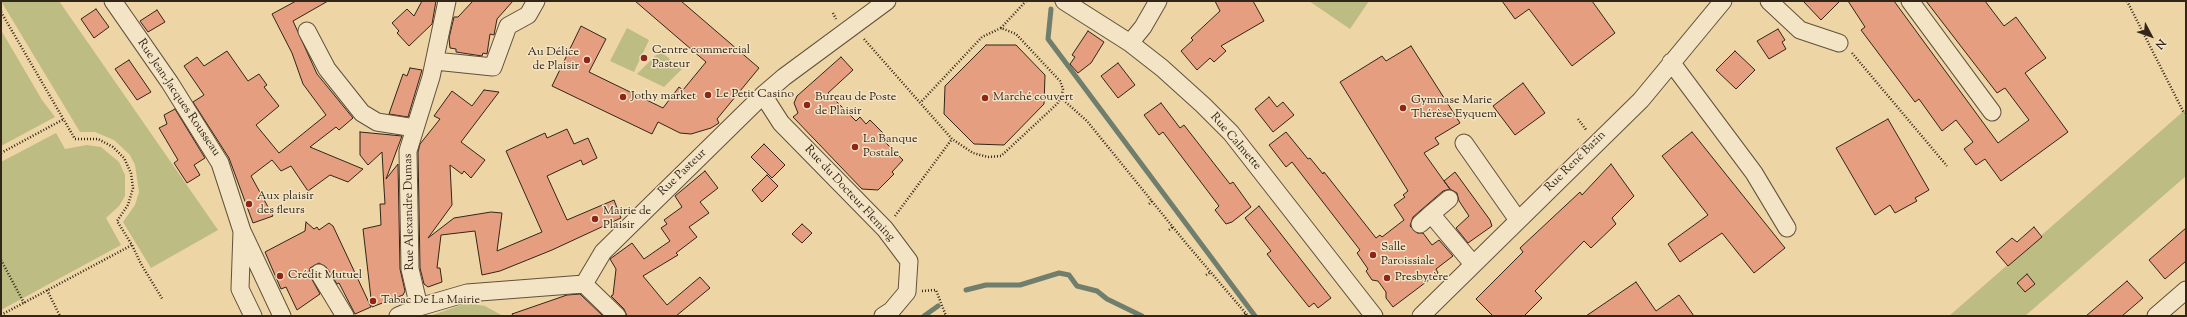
<!DOCTYPE html>
<html>
<head>
<meta charset="utf-8">
<style>
	body { margin:0 }
	#map { position:relative; width:2187px; height:317px; overflow:hidden; background:#edd5a6; font-family:"Sorts Mill Goudy",serif }
	canvas { display:block }
	.frame { position:absolute; inset:0; border:2px solid #322519; pointer-events:none }
	.north { position:absolute; left:2131px; top:16px; width:40px; height:40px; -webkit-text-stroke:3px #f3e4c5; paint-order:stroke; rotate:131deg; font-size:11px; font-weight:700; line-height:16px; text-align:center; color:#322519 }
	.north::after { content:''; display:block; margin:auto; width:14px; height:18px; background:#322519; clip-path:polygon(50% 0,100% 100%,50% 72%,0 100%) }
</style>
</head>
<body>
<div id="map">
<canvas width="2187" height="317"></canvas>
<div class="frame"></div>
<div class="north">N</div>
</div>
<script>
const context = document.querySelector('canvas').getContext('2d');
context.lineJoin = 'round';
function fillPath(path, color) { context.fillStyle = color; context.fill(path, 'evenodd'); }
const shape = rows => new Path2D(rows.map(r => 'M' + r).join(''));
function stroke(path, color, width, dash) { context.strokeStyle = color; context.lineWidth = width; context.lineCap = dash ? 'butt' : 'round'; context.setLineDash(dash || []); context.stroke(path); }
function label(font, color, halo, rows, align = 'center') {
  context.font = font + ' "Sorts Mill Goudy",serif'; context.lineWidth = 3; context.setLineDash([]); context.textBaseline = 'middle'; context.strokeStyle = halo; context.fillStyle = color; for (const [text, x, y, turn = 0] of rows) {
    context.save(); context.translate(x, y); context.rotate((+turn || 0) * Math.PI / 180); context.textAlign = isNaN(turn) ? turn : align; if (halo) context.strokeText(text, 0, 0); context.fillText(text, 0, 0); context.restore();
  }
}
fillPath(shape([
	[1,1,59,1,218,230,151,268,123,222,135,205,139,192,135,165,130,155,114,140,95,132,80,132],
	[1309,1,1369,1,1350,29],
	[627,28,649,40,634,72,610,61],
	[1,30,42,100,55,117,1,146],
	[660,51,682,69,664,87,637,74],
	[2186,109,2186,176,2025,316,1949,316],
	[56,133,65,149,87,145,101,147,119,162,125,175,125,196,119,206,106,218,121,245,1,310,1,162],
	[467,303,485,306,503,316,430,316]
]), '#bdbc83');
stroke(shape([
	[1051,9,1048,39,1255,316],
	[966,290,986,285,1020,285,1059,273,1069,275,1077,286,1097,291,1107,299,1142,316],
	[924,316,938,306]
]), '#707e6d', 5);
const building = shape([
	[296,1,328,1,293,21,317,74,353,118,339,130,336,127,310,147,363,169,348,182,330,175,308,191,291,166,281,171,272,160,251,176,273,216,253,223,229,158,193,102,204,95,184,66,197,57,204,66,227,51,248,81,259,74,267,85,264,87,279,106,256,125,279,153,326,115,303,84,292,53,272,14,296,1],
	[422,1,436,1,432,24,409,46,397,33,399,31,392,23,407,9,414,16,422,1],
	[473,1,513,1,497,19,494,35,490,34,487,54,483,53,482,56,456,52,456,49,450,48,449,38,454,17,458,17,473,1],
	[635,1,681,1,759,68,717,119,719,123,711,128,691,134,680,133,658,122,652,134,552,86,581,26,606,39,589,72,663,108,679,87,683,90,706,62,635,1],
	[1215,1,1253,1,1264,21,1221,46,1226,51,1214,62,1210,58,1197,70,1181,51,1193,40,1191,38,1220,11,1215,1],
	[1502,1,1592,1,1615,33,1572,66,1529,9,1515,19,1502,1],
	[1803,1,1840,1,1821,20,1803,1],
	[1848,1,1894,1,1998,143,2029,120,2005,88,1997,93,1926,1,1985,1,2004,26,2016,17,2046,58,2025,73,2068,132,2001,181,1985,159,1976,165,1964,149,1973,142,1956,120,1942,131,1919,99,1915,102,1861,30,1865,27,1848,1],
	[96,9,109,27,94,38,81,19,96,9],
	[157,10,165,22,148,32,140,21,157,10],
	[1778,29,1785,40,1782,42,1786,49,1769,59,1757,41,1778,29],
	[1088,31,1104,42,1091,63,1078,73,1070,64,1075,57,1072,55,1088,31],
	[986,45,1016,45,1045,75,1044,104,1004,145,974,144,944,114,945,86,986,45],
	[1411,46,1460,123,1435,138,1439,144,1424,153,1444,181,1455,172,1490,220,1492,226,1468,243,1456,228,1469,216,1459,201,1457,193,1450,189,1444,181,1450,189,1443,191,1413,217,1410,226,1417,233,1423,233,1432,245,1439,240,1453,256,1436,269,1438,273,1393,307,1386,298,1386,292,1378,281,1372,280,1366,271,1368,269,1357,253,1360,250,1292,162,1286,167,1269,145,1286,132,1308,159,1310,158,1323,174,1324,172,1376,238,1380,235,1382,237,1404,220,1394,205,1405,197,1403,195,1408,191,1340,82,1382,56,1386,61,1411,46],
	[1735,51,1755,70,1736,89,1716,70,1735,51],
	[841,57,853,70,828,93,856,121,860,117,866,124,870,120,884,134,881,138,903,160,892,172,894,174,878,190,862,189,793,117,798,113,794,103,797,96,841,57],
	[129,60,151,92,137,100,115,69,129,60],
	[1118,63,1135,85,1118,98,1101,76,1118,63],
	[410,68,422,70,408,117,389,114,403,74,407,76,410,68],
	[1523,83,1545,113,1515,135,1493,106,1523,83],
	[484,90,499,92,461,142,485,160,471,178,464,171,462,174,450,165,452,205,428,238,454,218,491,212,502,213,497,251,542,232,506,151,545,133,547,138,567,129,574,144,588,138,597,158,583,165,581,160,547,176,567,220,614,200,621,218,552,250,500,271,482,275,475,231,441,235,437,268,440,268,442,282,428,287,424,284,420,268,418,152,420,144,440,119,434,116,452,91,472,106,484,90],
	[1269,97,1277,107,1283,102,1294,115,1273,132,1255,109,1269,97],
	[1161,103,1180,128,1184,125,1212,161,1230,184,1233,182,1251,207,1232,222,1226,224,1215,210,1219,206,1163,132,1159,135,1144,115,1161,103],
	[175,109,205,158,194,165,200,175,187,183,174,163,178,160,159,128,167,124,164,115,175,109],
	[1888,119,1929,190,1915,198,1917,201,1895,213,1890,205,1875,215,1836,148,1888,119],
	[360,132,402,136,386,179,398,164,400,269,405,291,403,295,372,307,363,229,381,225,380,204,385,204,384,188,382,152,368,165,360,155,360,132],
	[1692,132,1785,248,1754,273,1722,233,1680,262,1668,244,1708,215,1662,156,1692,132],
	[764,144,785,165,772,178,751,157,764,144],
	[1611,164,1634,196,1612,218,1616,224,1591,248,1584,241,1535,291,1542,298,1524,316,1493,316,1476,299,1523,252,1520,248,1580,192,1582,195,1611,164],
	[705,171,718,188,700,202,709,213,689,227,697,237,676,253,678,255,643,276,667,305,700,277,710,288,676,316,627,316,624,309,611,296,613,295,616,269,610,259,632,243,644,259,670,241,661,228,667,224,664,220,682,207,675,196,705,171],
	[767,175,778,186,762,202,752,190,767,175],
	[1259,206,1331,298,1318,308,1314,303,1309,307,1281,272,1267,254,1271,251,1245,218,1259,206],
	[306,222,314,229,317,227,319,230,329,223,333,226,371,307,355,314,339,283,337,284,327,268,319,263,310,268,309,274,320,294,297,310,286,287,281,289,265,252,305,231,306,222],
	[802,224,812,233,802,243,792,234,802,224],
	[2034,227,2042,237,2008,266,1996,252,2012,238,2017,242,2034,227],
	[2186,228,2186,261,2165,279,2149,260,2186,228],
	[2027,274,2035,284,2025,292,2017,283,2027,274],
	[2127,281,2143,298,2122,316,2086,316,2127,281],
	[1636,282,1656,311,1679,295,1694,316,1586,316,1636,282],
	[580,294,603,316,513,316,512,314,567,295,580,294]
]);
fillPath(building, '#e59e7f');
stroke(building, '#322519', 1);
const minor = shape([
	[113,1,170,83,220,163,242,231,240,289,253,316],
	[1064,1,1130,43,1162,68,1203,105,1231,133,1374,316],
	[1769,1,1800,30,1839,43],
	[1910,1,1992,112],
	[307,31,327,69,362,113,377,122,415,128],
	[1130,43,1143,27,1158,1],
	[435,61,493,67,508,26,528,15,536,1],
	[1671,62,1754,173,1787,228],
	[763,95,781,123,885,229,909,261,907,292,891,311,883,316],
	[1464,143,1518,220],
	[1431,214,1449,199],
	[1420,224,1431,214,1473,264],
	[243,233,282,316],
	[319,273,345,316],
	[584,284,603,252,763,95,784,77,887,1],
	[584,284,617,316],
	[419,307,410,269,408,151,431,77,447,1],
	[398,316,419,307,467,293,584,284],
	[1421,316,1641,100,1723,1],
	[2156,316,2186,290]
]);
stroke(minor, '#61513c', 19);
stroke(shape([
	[2127,1,2183,111,2186,113],
	[1,12,75,139,98,139,113,147,124,158,131,173,133,188,128,205,117,221,132,245,141,264,163,300],
	[833,13,836,19],
	[1001,28,1026,1],
	[864,39,952,139,973,153,988,157,1001,156,1057,104,1061,98,1063,89,1060,81,1016,34,1001,28,982,37,921,102],
	[1852,53,1947,166],
	[1061,98,1087,121,1185,242,1248,316],
	[1578,119,1587,131],
	[1,153,64,119],
	[1149,204,1152,201],
	[895,216,952,139],
	[1169,230,1173,227],
	[1,260,24,303],
	[1206,275,1211,272],
	[47,290,60,316],
	[922,291,936,290,946,316],
	[1,315,132,245],
	[1242,316,1246,313]
]), '#322519', 2.5, [1, 2]);
stroke(minor, '#f3e4c5', 17);
for (const [x, y, r, color] of [
	[644,58,4,"#8f2418"],
	[587,60,4,"#8f2418"],
	[708,95,4,"#8f2418"],
	[623,97,4,"#8f2418"],
	[985,98,4,"#8f2418"],
	[807,105,4,"#8f2418"],
	[1403,108,4,"#8f2418"],
	[855,147,4,"#8f2418"],
	[249,204,4,"#8f2418"],
	[595,219,4,"#8f2418"],
	[1373,255,4,"#8f2418"],
	[280,276,4,"#8f2418"],
	[1387,278,4,"#8f2418"],
	[373,301,4,"#8f2418"]
]) { const dot = new Path2D(); dot.arc(x, y, r, 0, 2 * Math.PI); context.fillStyle = color; context.fill(dot); stroke(dot, '#f3e4c5', 1.5); }
label('12px', '#322519', '#f3e4c5', [
	["Centre commercial",652,51],
	["Pasteur",652,65],
	["Au Délice",579,53,"right"],
	["de Plaisir",579,67,"right"],
	["Le Petit Casino",716,95],
	["Jothy market",631,97],
	["Bureau de Poste",815,98],
	["de Plaisir",815,112],
	["Marché couvert",993,98],
	["Gymnase Marie",1411,101],
	["Thérèse Eyquem",1411,115],
	["La Banque",863,140],
	["Postale",863,154],
	["Aux plaisir",257,197],
	["des fleurs",257,211],
	["Mairie de",603,212],
	["Plaisir",603,226],
	["Salle",1381,248],
	["Paroissiale",1381,262],
	["Crédit Mutuel",288,276],
	["Presbytère",1395,278],
	["Tabac De La Mairie",381,301]
], 'left');
label('12px', '#322519', '#f3e4c5', [
	["Rue Jean-Jacques Rousseau",178,98,56],
	["Rue Calmette",1235,142,49],
	["Rue René Bazin",1576,162,-45],
	["Rue Pasteur",683,173,-44],
	["Rue du Docteur Fleming",849,194,47],
	["Rue Alexandre Dumas",410,212,-91]
]);
</script>
</body>
</html>
